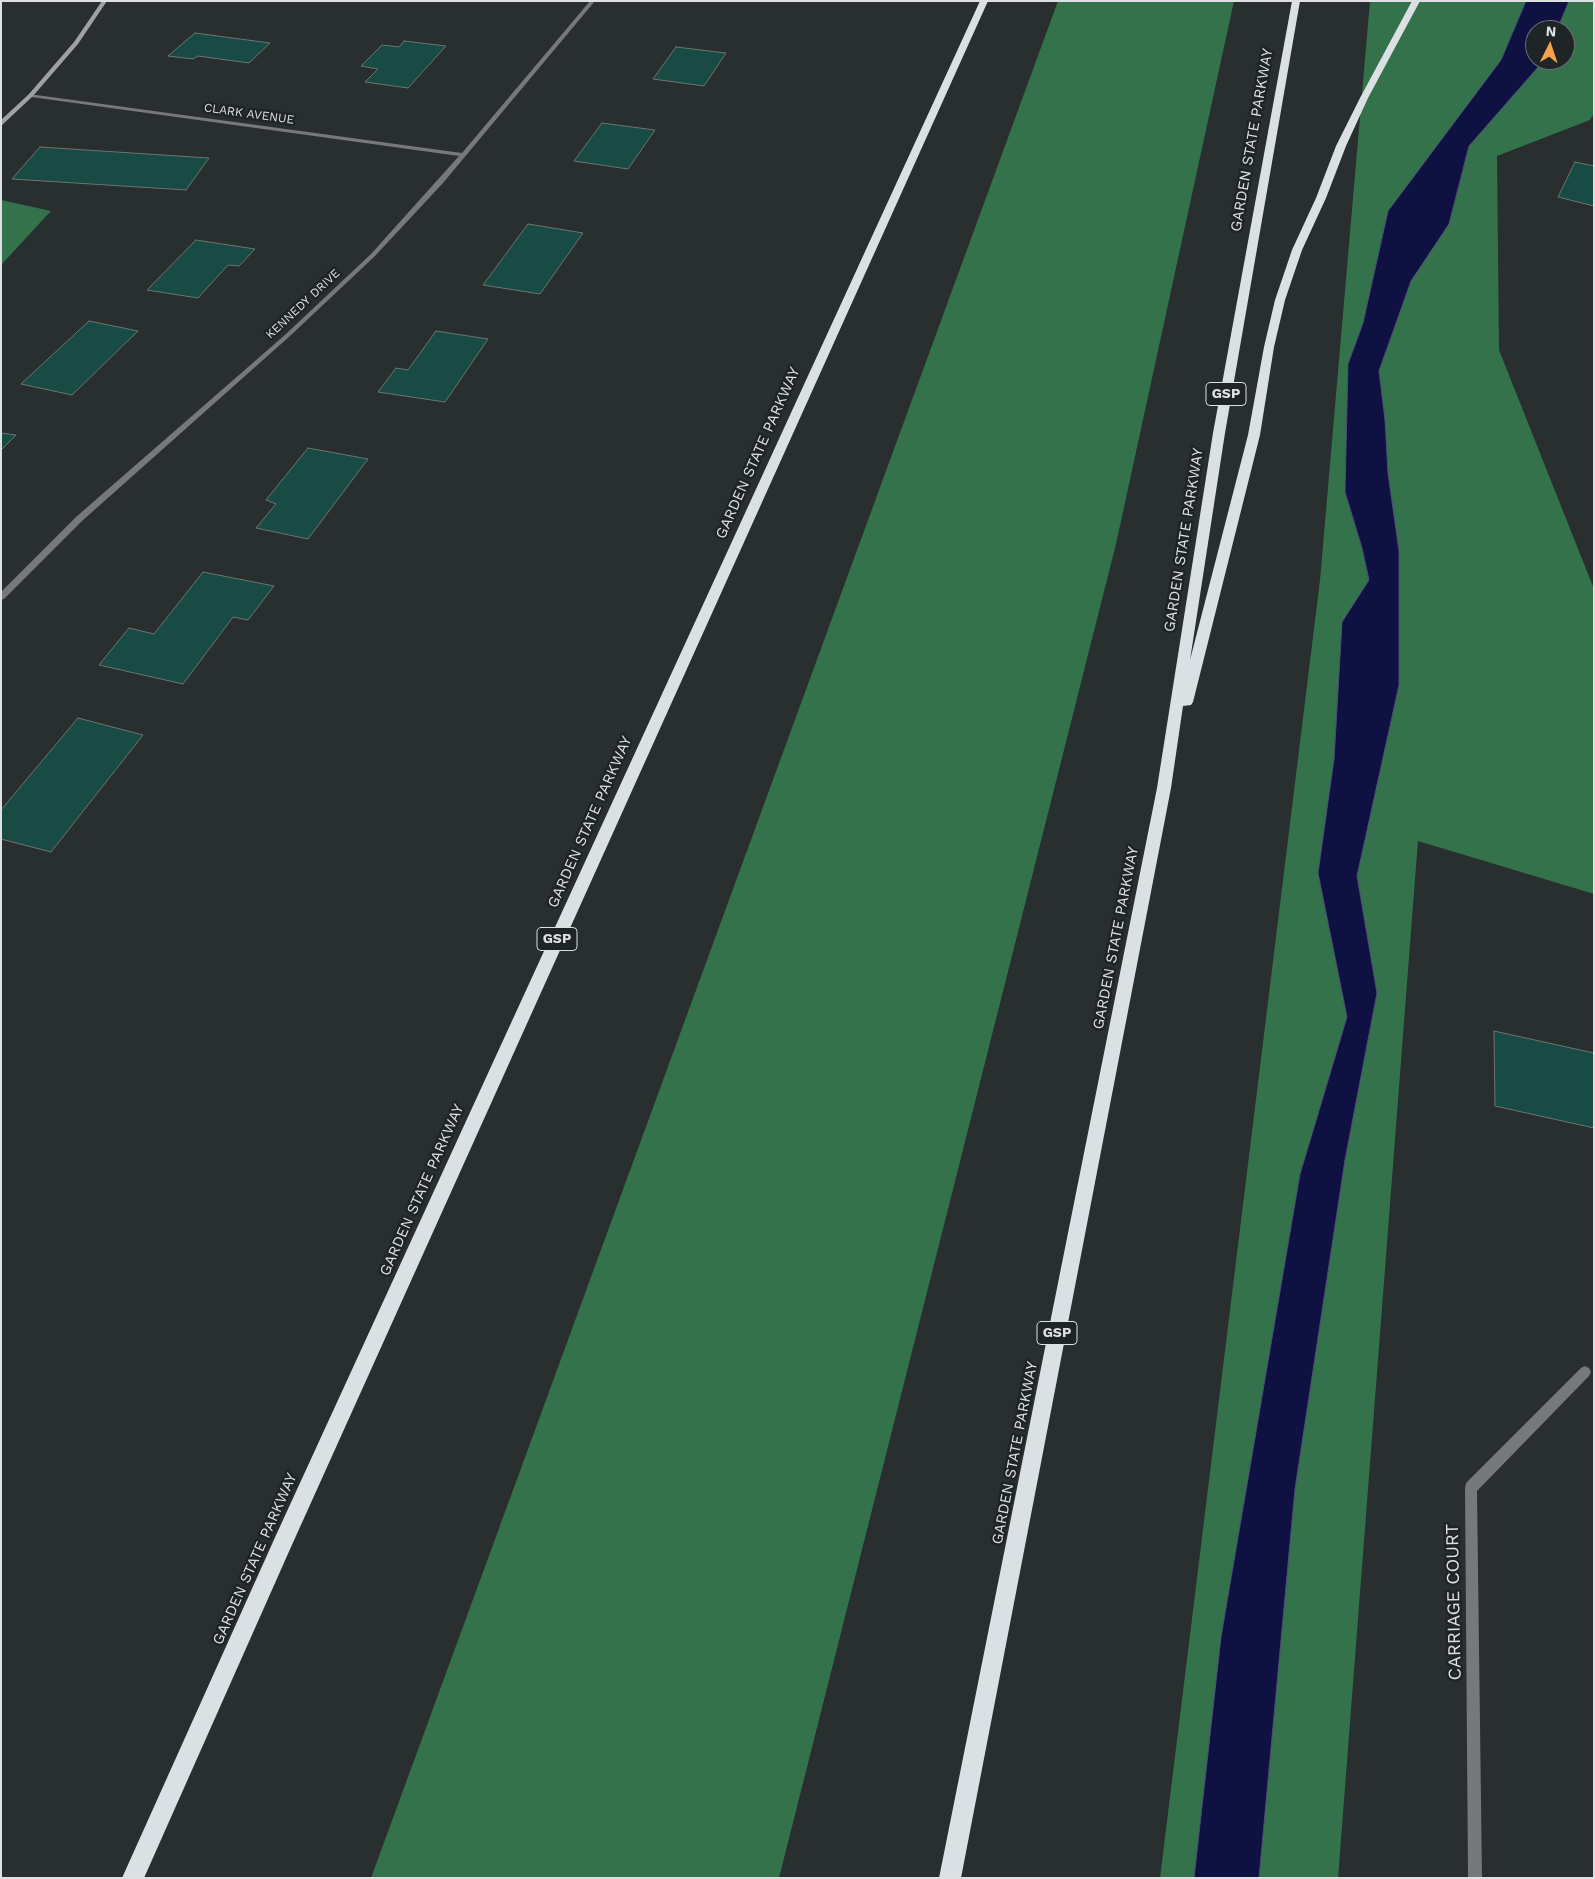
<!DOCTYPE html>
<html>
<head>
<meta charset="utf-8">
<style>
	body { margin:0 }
	#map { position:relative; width:1595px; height:1879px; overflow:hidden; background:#292e2f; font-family:"Work Sans",sans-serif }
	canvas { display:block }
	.frame { position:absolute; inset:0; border:2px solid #dee1e2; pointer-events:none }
	.north { position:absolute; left:1525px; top:20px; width:50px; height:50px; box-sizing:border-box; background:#1f2426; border:1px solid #6b7071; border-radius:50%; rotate:4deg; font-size:14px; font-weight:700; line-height:20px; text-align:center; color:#dee1e2 }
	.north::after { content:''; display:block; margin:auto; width:18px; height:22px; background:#f7a148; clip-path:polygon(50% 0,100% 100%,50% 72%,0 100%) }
</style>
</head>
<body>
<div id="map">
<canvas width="1595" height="1879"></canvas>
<div class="frame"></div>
<div class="north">N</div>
</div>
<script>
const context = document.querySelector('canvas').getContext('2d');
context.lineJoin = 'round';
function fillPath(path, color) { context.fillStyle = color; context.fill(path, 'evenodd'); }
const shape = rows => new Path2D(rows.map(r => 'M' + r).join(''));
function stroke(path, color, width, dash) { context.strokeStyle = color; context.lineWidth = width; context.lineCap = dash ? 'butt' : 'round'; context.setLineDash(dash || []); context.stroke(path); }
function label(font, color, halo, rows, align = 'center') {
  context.font = font + ' "Work Sans",sans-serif'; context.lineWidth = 5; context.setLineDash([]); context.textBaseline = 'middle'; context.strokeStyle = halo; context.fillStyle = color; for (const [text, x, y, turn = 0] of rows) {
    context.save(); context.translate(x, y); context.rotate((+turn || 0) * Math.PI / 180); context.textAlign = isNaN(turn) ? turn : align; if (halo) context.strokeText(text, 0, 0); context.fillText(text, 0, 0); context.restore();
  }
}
fillPath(shape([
	[1058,1,1234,1,1116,544,779,1878,371,1878],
	[1370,1,1594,1,1594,113,1590,120,1497,156,1499,350,1594,589,1594,894,1418,841,1338,1878,1160,1878,1320,580],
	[1535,30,1565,30,1565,60,1535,60],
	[1,200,51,211,1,265]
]), '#33724b');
const water = shape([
	[1526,1,1569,1,1557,30,1535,30,1535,60,1542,60,1539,66,1469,146,1449,224,1411,281,1379,371,1385,420,1388,473,1399,551,1399,685,1357,876,1377,993,1345,1160,1295,1489,1259,1878,1194,1878,1221,1637,1300,1174,1347,1017,1318,873,1334,759,1342,622,1369,580,1362,548,1345,492,1348,364,1363,323,1388,211,1501,60,1526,1]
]);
fillPath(water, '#0e1142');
stroke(water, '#4c4f72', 1);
const building = shape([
	[195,33,270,43,249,63,198,56,193,59,168,56,195,33],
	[404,41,446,46,408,88,365,82,378,69,361,66,382,45,399,47,404,41],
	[676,47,726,53,704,86,653,79,676,47],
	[602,123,655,130,628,169,574,161,602,123],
	[40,147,209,158,186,190,12,179,40,147],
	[1575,162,1594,166,1594,206,1558,197,1575,162],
	[528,224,583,233,540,294,483,285,528,224],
	[196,240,255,249,239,266,228,265,198,298,147,290,196,240],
	[89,321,138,331,72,395,21,384,89,321],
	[436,331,488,339,445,402,378,392,396,368,408,370,436,331],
	[1,433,16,435,1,450,1,433],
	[308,448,368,459,308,539,256,528,276,504,266,500,308,448],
	[203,572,274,586,248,620,233,617,183,684,99,665,129,628,154,634,203,572],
	[78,718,143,735,51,852,1,839,1,810,78,718],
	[1494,1031,1594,1053,1594,1128,1495,1106,1494,1031]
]);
fillPath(building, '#174b44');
stroke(building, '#6e7473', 1);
fillPath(shape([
	[590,1,595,1,443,183,375,256,290,336,82,521,4,599,1,600,1,592,76,517,286,334,371,254,459,156,31,97,29,96,29,94,462,153,590,1],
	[1585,1366,1589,1368,1591,1372,1589,1376,1477,1491,1482,1878,1468,1878,1465,1488,1466,1483,1581,1368,1585,1366]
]), '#767879');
fillPath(shape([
	[102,1,107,1,78,44,33,96,1,126,1,120,29,94,74,42,102,1]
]), '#9fa2a4');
fillPath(shape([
	[980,1,988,1,291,1547,144,1878,122,1878,277,1533,980,1],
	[1292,1,1300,1,1225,433,1190,660,1248,435,1264,347,1275,300,1292,250,1316,198,1336,146,1360,98,1412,1,1420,1,1368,98,1346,146,1326,198,1302,250,1285,300,1274,347,1260,435,1193,702,1191,705,1183,706,1171,788,961,1878,939,1878,1157,788,1213,433,1292,1]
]), '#dbe0e4');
label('12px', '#dee1e2', '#1f2426', [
	["CLARK AVENUE",249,114,8],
	["KENNEDY DRIVE",303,304,-43]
]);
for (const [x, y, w] of [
	[1226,394,40],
	[557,939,40],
	[1057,1333,40]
]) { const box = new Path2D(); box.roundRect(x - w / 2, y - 11.5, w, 23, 4); context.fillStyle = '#1f2426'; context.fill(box); stroke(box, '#dee1e2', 1); }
label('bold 14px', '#dee1e2', null, [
	["GSP",1226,394],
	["GSP",557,939],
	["GSP",1057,1333]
]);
label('15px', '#dee1e2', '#1f2426', [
	["GARDEN STATE PARKWAY",1252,140,-80],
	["GARDEN STATE PARKWAY",758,453,-66],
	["GARDEN STATE PARKWAY",1184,540,-81],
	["GARDEN STATE PARKWAY",590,822,-66],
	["GARDEN STATE PARKWAY",1116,938,-79],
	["GARDEN STATE PARKWAY",422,1190,-66],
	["GARDEN STATE PARKWAY",1015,1453,-79],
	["GARDEN STATE PARKWAY",255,1559,-66]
]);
label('18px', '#dee1e2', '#1f2426', [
	["CARRIAGE COURT",1454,1602,-91]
]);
</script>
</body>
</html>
